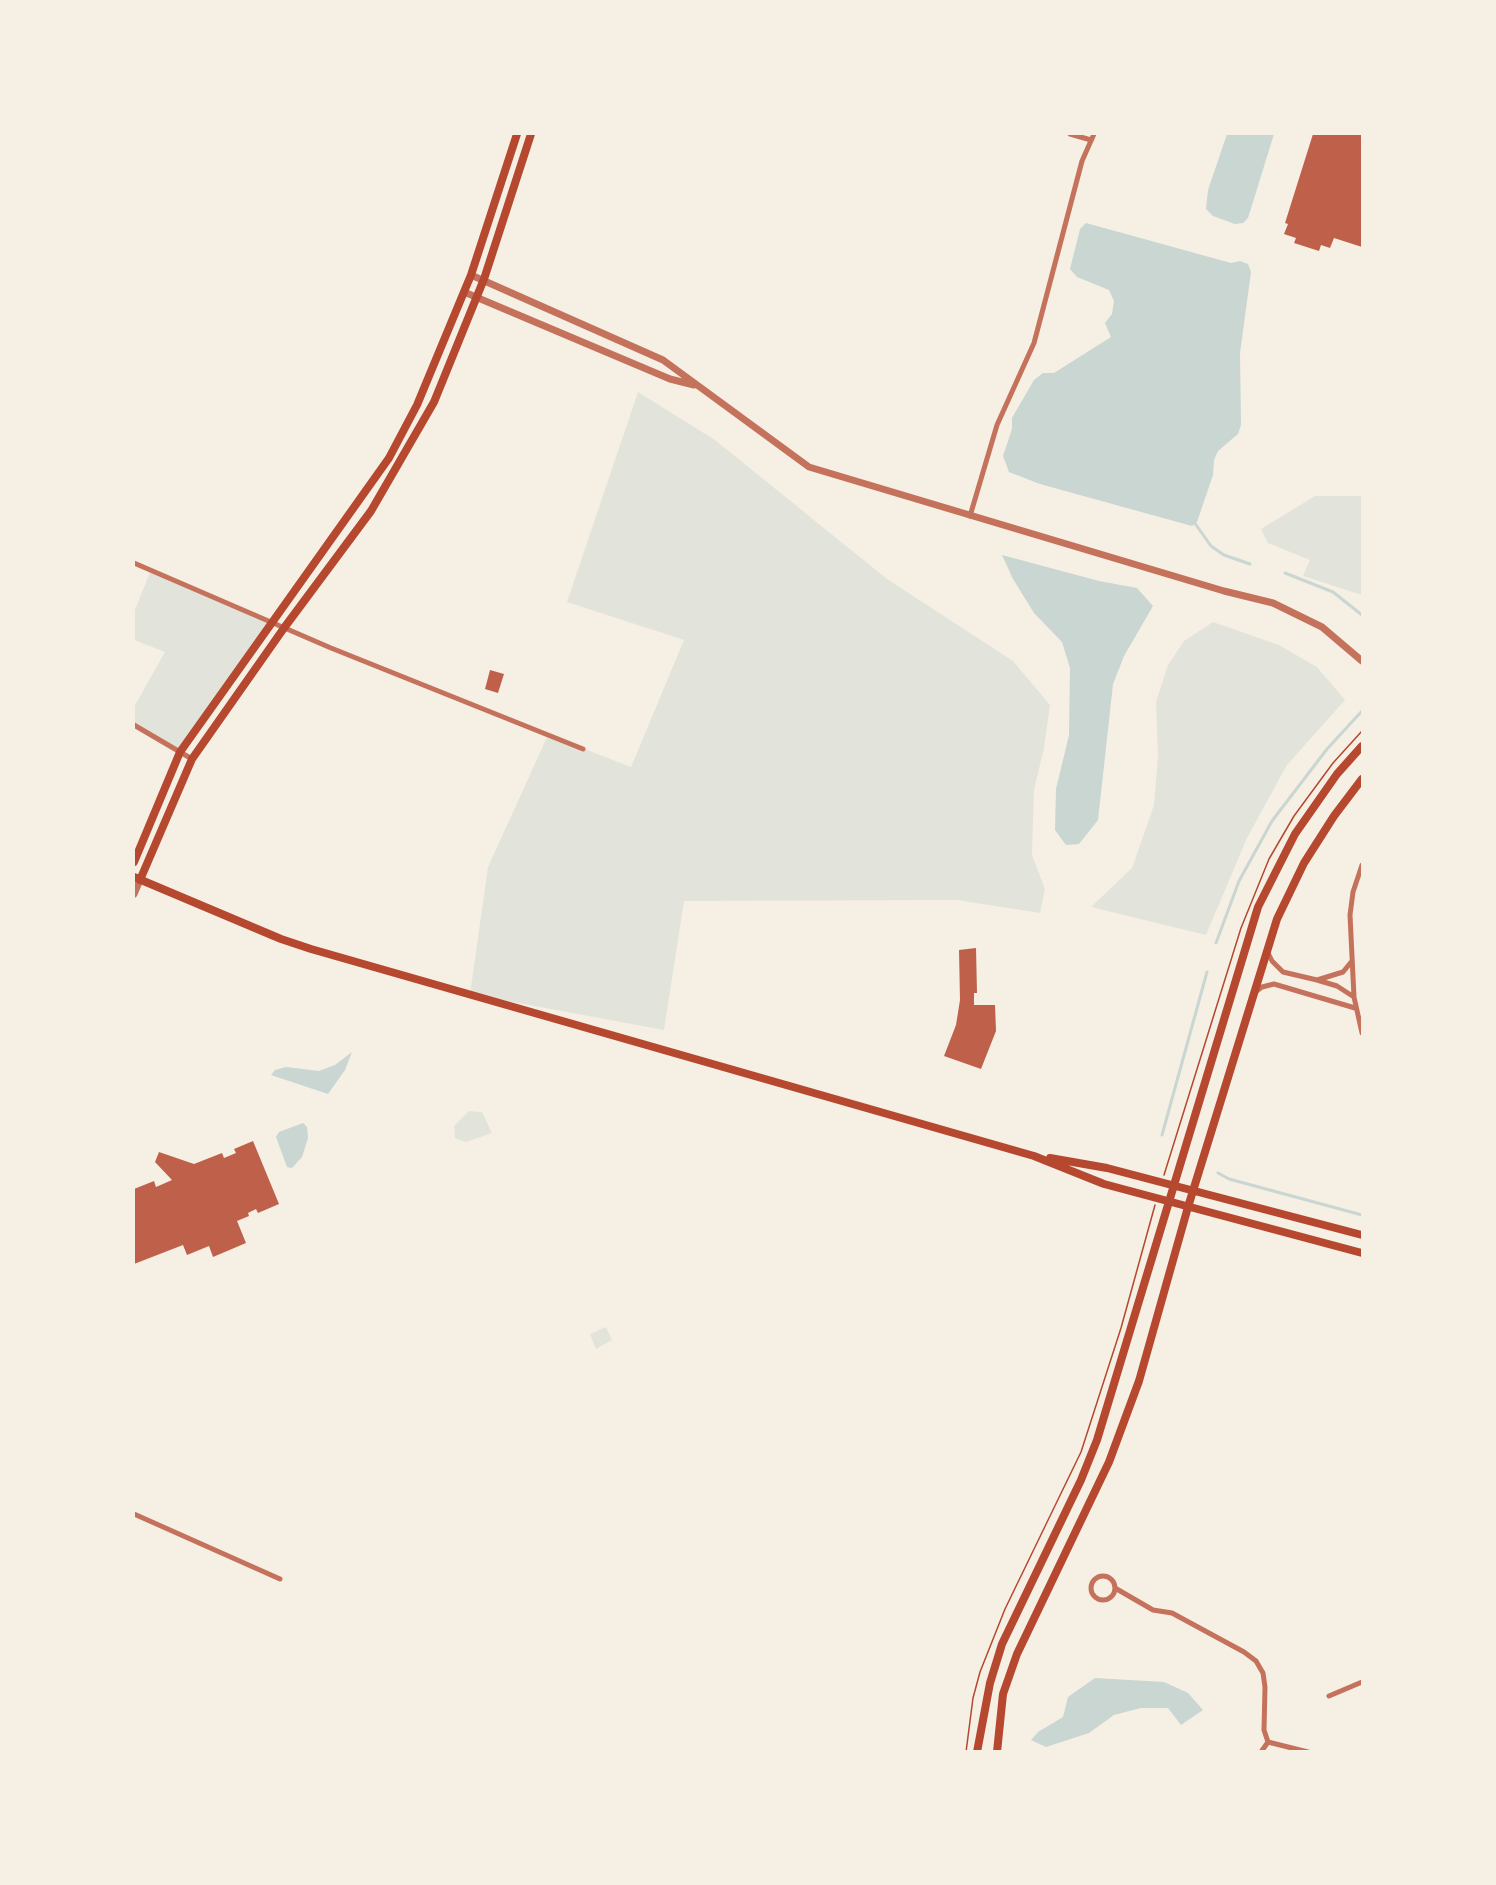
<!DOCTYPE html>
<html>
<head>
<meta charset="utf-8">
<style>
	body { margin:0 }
	#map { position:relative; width:1496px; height:1885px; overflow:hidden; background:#f6efe4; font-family:Raleway,sans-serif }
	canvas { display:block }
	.frame { position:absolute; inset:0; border:135px solid #f6efe4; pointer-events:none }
</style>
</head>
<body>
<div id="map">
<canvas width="1496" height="1885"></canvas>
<div class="frame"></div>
</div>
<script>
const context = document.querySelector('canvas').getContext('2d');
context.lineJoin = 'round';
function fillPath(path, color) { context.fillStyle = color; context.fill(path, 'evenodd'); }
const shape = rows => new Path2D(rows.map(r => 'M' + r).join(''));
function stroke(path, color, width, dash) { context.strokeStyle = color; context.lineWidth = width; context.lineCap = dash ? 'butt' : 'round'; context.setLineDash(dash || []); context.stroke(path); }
fillPath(shape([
	[638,392,715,440,887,579,1013,661,1050,705,1044,748,1034,790,1032,855,1045,889,1040,913,957,900,684,901,664,1030,470,994,488,867,548,735,631,767,684,640,567,602],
	[1315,496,1362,496,1362,595,1303,576,1310,560,1268,543,1261,529],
	[151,570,272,622,180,752,134,725,134,707,165,652,134,640,134,612],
	[1213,622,1279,645,1317,667,1345,700,1287,765,1247,838,1206,935,1091,907,1132,868,1154,805,1158,756,1156,702,1168,665,1184,641],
	[469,1111,482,1112,492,1133,466,1142,455,1138,454,1126],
	[606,1327,612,1340,596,1349,590,1334]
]), '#e2e4dc');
fillPath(shape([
	[1227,134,1274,134,1248,218,1243,223,1235,224,1213,216,1206,209,1208,190],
	[1086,223,1231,263,1240,261,1248,264,1251,272,1240,353,1241,425,1238,434,1218,451,1214,460,1213,475,1197,522,1192,526,1040,484,1009,472,1003,456,1012,429,1012,418,1034,380,1043,373,1054,373,1111,337,1105,323,1112,314,1114,301,1109,290,1077,277,1070,269,1080,229],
	[1002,555,1099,581,1137,588,1153,606,1124,656,1113,684,1098,820,1079,844,1066,845,1055,830,1056,789,1069,735,1070,668,1062,642,1034,613,1013,579],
	[352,1052,345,1070,328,1094,271,1075,275,1070,286,1067,319,1071,335,1065],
	[303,1123,307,1127,308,1138,302,1157,292,1168,287,1167,276,1137,279,1132],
	[1095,1678,1164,1682,1188,1693,1203,1710,1181,1725,1168,1708,1141,1708,1114,1715,1089,1733,1046,1747,1031,1740,1038,1732,1063,1717,1068,1697]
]), '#c9d6d2');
stroke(shape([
	[1194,522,1211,546,1224,555,1250,564],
	[1285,573,1333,592,1362,615],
	[1216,943,1239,881,1272,821,1327,749,1362,711],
	[1162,1135,1207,972],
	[1218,1173,1229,1179,1362,1215]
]), '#c9d6d2', 3);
fillPath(shape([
	[1313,134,1362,134,1362,247,1334,238,1330,248,1321,245,1319,251,1294,243,1296,238,1284,234,1288,224,1285,223],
	[490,670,504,674,498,693,485,689],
	[976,948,977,993,974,993,974,1005,995,1005,996,1031,981,1069,944,1056,956,1025,960,1000,959,950],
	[253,1141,279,1204,258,1213,256,1209,248,1213,249,1216,237,1221,246,1243,213,1257,209,1246,187,1255,183,1245,134,1264,134,1189,154,1181,156,1187,172,1180,155,1162,159,1152,194,1164,222,1153,224,1158,236,1153,234,1149]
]), '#bf614a');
stroke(shape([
	[1164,1175,1241,928,1269,859,1294,816,1333,763,1362,731],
	[966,1752,973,1698,980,1672,1005,1609,1081,1452,1121,1328,1155,1205]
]), '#b5482f', 1.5);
stroke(shape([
	[1070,134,1091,140],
	[970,516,997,425,1034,343,1082,161,1094,134],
	[134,563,331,648,583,749],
	[134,725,192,759],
	[1362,865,1353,892,1350,915,1354,997,1362,1033],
	[1267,951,1272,961,1283,972,1317,980,1343,972,1352,961],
	[1317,980,1337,986,1354,997],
	[1254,993,1262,987,1274,984,1355,1008],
	[134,1514,280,1579],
	'1091 1588a12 12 0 1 1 24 0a12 12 0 1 1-24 0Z',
	[1115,1588,1153,1610,1172,1613,1244,1652,1256,1661,1263,1673,1265,1687,1264,1730,1268,1742],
	[1329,1696,1362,1682],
	[1261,1752,1268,1742,1308,1752]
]), '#c5725c', 5);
stroke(shape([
	[471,275,663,360,809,467,1224,591,1273,603,1322,627,1362,661],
	[464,292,670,379,694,385],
	[134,894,140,880]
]), '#c5725c', 7);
stroke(shape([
	[134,862,180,752,389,458,417,405,471,275,517,134],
	[134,877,281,939,311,949,1034,1156,1104,1184,1362,1253],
	[140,880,192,759,284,628,371,511,434,402,484,279,531,134],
	[1050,1158,1107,1168,1362,1235],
	[977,1752,990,1683,1002,1644,1081,1480,1097,1440,1258,907,1295,834,1337,774,1362,746],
	[997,1752,1003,1694,1017,1654,1109,1462,1139,1381,1188,1207,1277,919,1304,863,1334,816,1362,779]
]), '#b5482f', 8);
</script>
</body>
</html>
